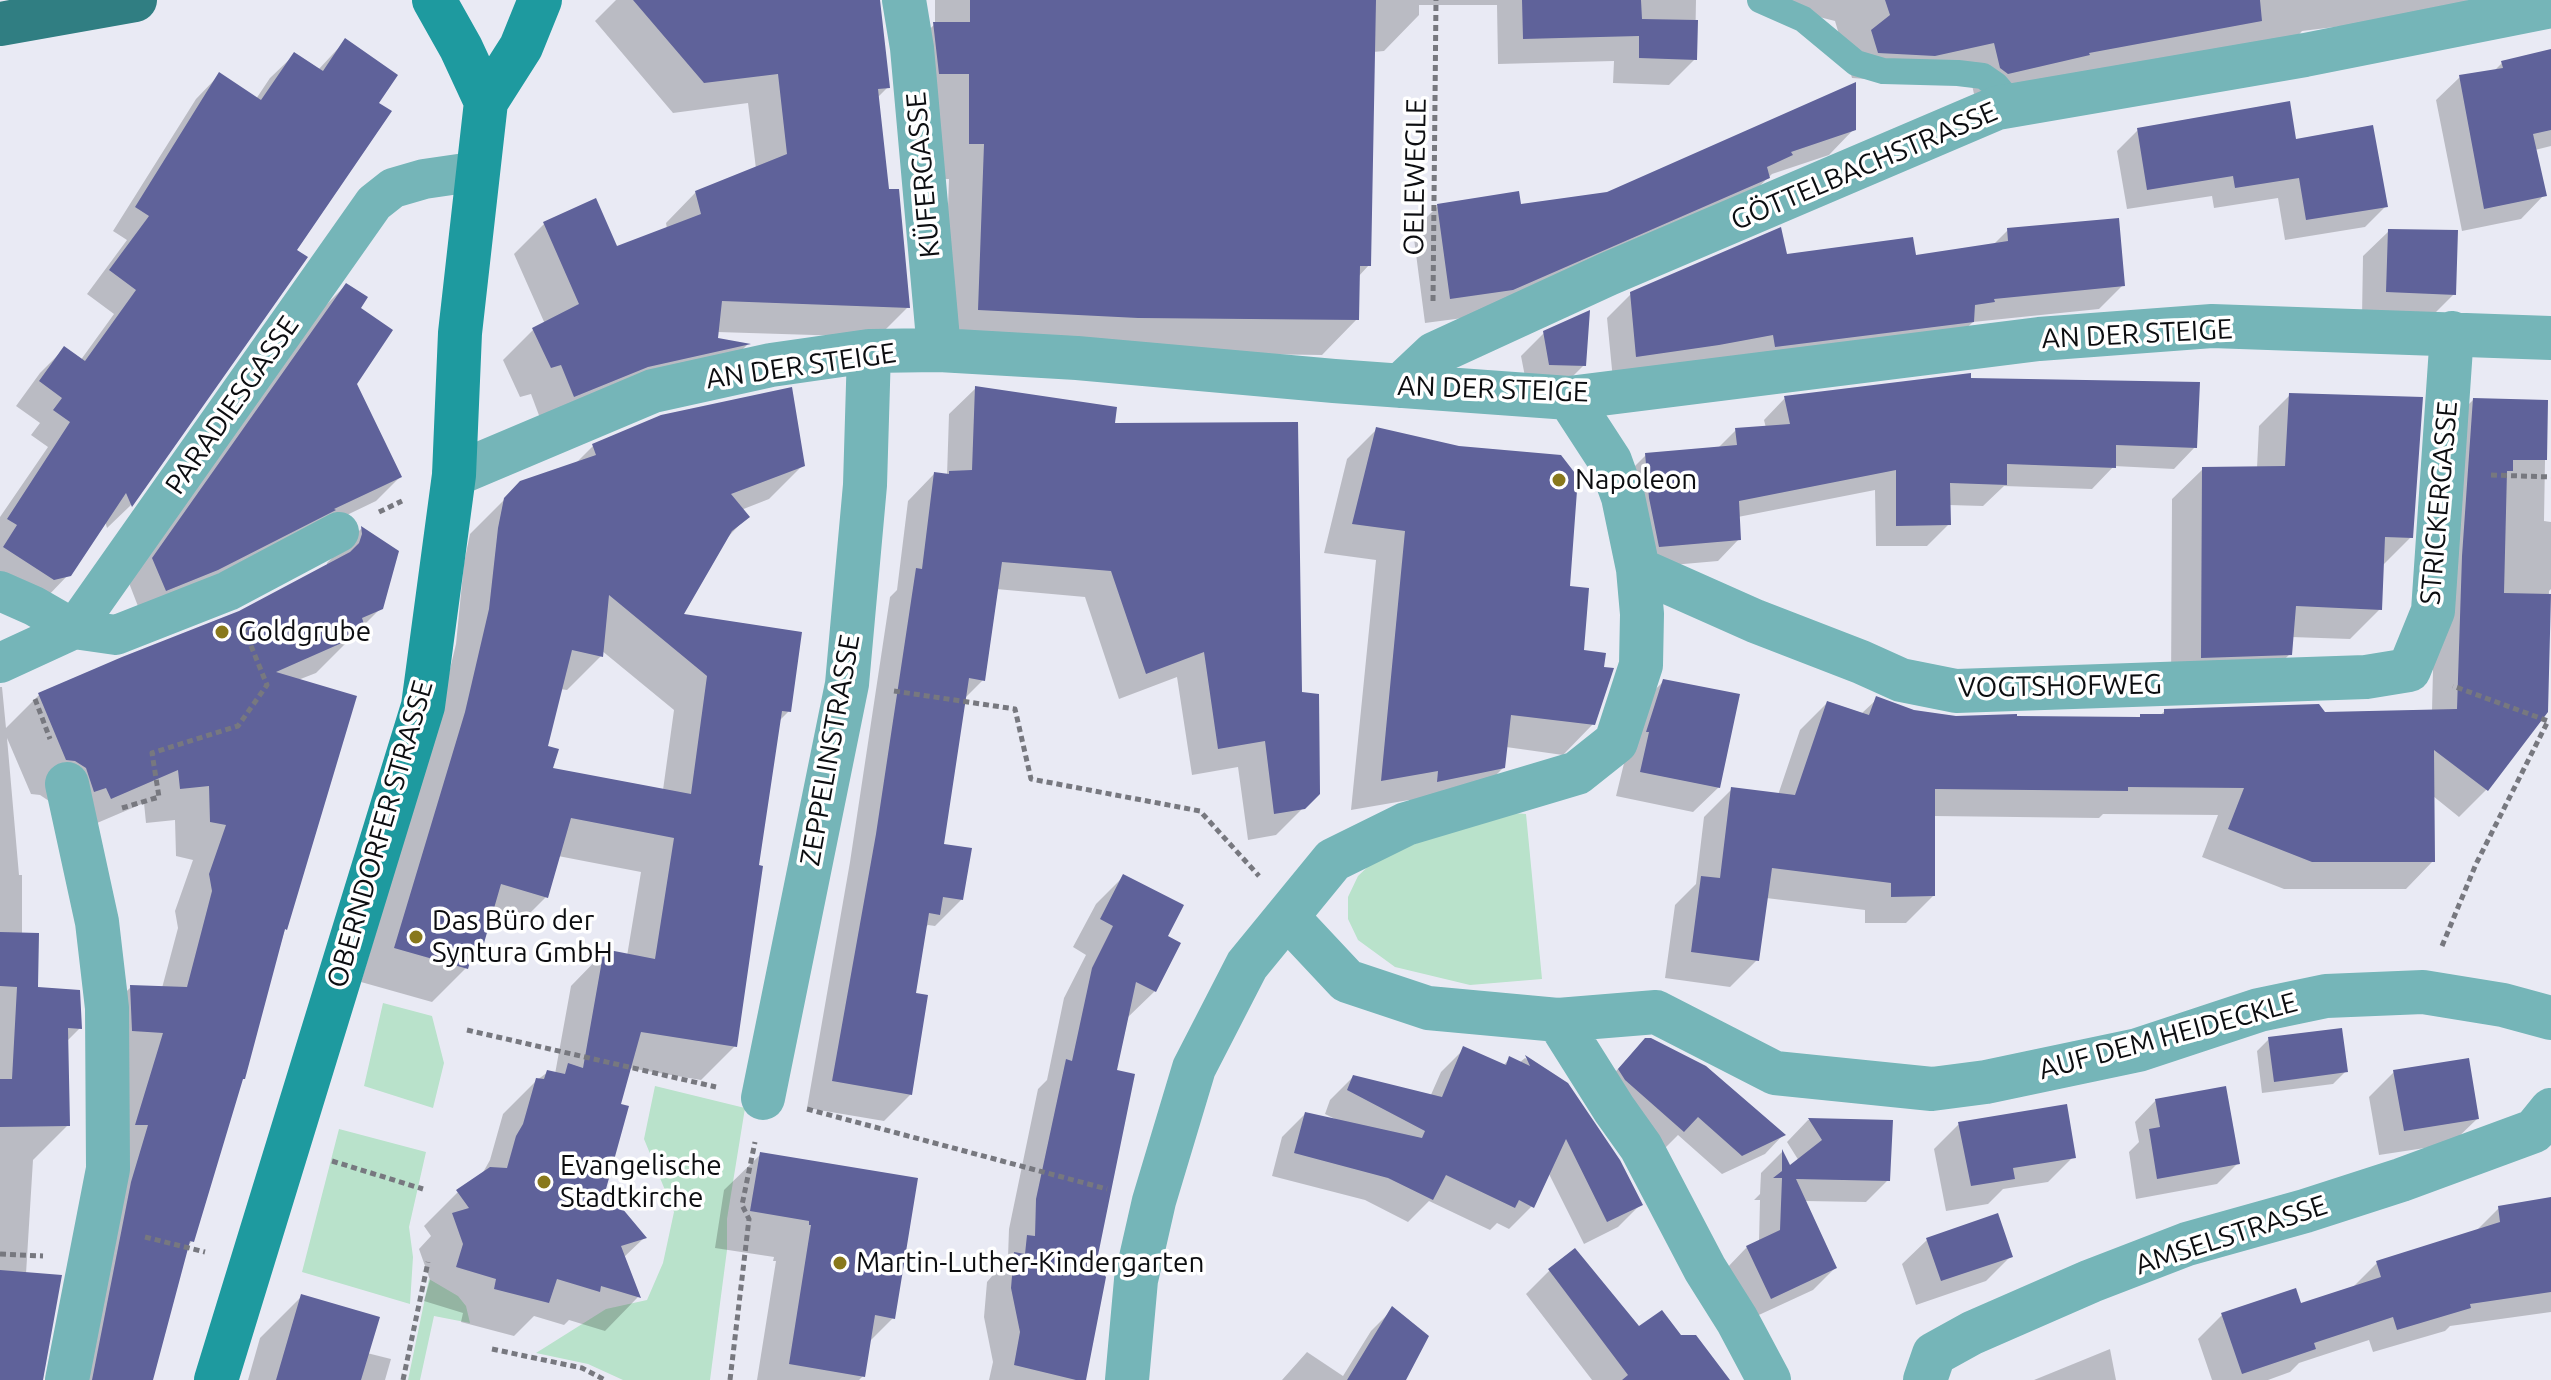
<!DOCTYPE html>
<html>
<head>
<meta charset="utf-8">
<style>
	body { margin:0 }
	canvas { display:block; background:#e9eaf4 }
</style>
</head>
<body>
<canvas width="2551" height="1380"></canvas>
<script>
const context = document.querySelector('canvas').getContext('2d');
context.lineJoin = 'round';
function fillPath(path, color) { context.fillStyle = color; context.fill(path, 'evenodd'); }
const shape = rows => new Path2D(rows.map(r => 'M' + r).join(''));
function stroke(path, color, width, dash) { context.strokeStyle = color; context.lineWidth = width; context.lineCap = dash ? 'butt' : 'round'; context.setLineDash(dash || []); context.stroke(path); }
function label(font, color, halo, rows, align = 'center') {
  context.font = font + ' Ubuntu,sans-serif'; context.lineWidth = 7; context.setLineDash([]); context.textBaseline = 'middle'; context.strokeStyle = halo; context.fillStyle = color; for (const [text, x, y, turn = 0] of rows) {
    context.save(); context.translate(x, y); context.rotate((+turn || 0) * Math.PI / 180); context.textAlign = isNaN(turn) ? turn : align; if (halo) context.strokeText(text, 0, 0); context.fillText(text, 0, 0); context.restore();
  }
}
fillPath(shape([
	[1500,812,1526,814,1542,979,1470,985,1395,967,1358,940,1348,919,1348,897,1358,876,1377,858],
	[383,1003,432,1016,444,1063,433,1108,364,1086],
	[655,1086,745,1108,727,1219,727,1250,710,1380,623,1380,588,1364,536,1353,606,1309,647,1300,663,1263,674,1212,644,1139],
	[339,1129,426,1152,409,1227,413,1257,410,1304,302,1272],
	[429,1279,458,1296,466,1306,470,1323,434,1316,420,1380,408,1380]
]), '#b9e2cb');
fillPath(shape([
	[616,0,877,0,888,87,877,98,887,191,908,307,878,337,717,332,716,339,747,345,718,374,543,426,531,394,520,397,503,360,534,329,545,324,514,254,544,224,616,249,667,229,666,223,696,192,756,169,748,103,673,113,595,21],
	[935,0,1696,0,1695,59,1669,85,1613,83,1614,61,1498,64,1497,5,1419,5,1419,15,1384,51,1373,52,1369,265,1358,277,1357,319,1322,355,1101,352,943,345,949,179,934,179,898,59,935,24],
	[1752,0,2470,0,2400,19,2302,31,2295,39,1974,94,1968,67,1908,82,1852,78,1835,21],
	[345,41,376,104,295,250,305,257,130,506,107,528,105,521,69,574,45,599,0,584,0,517,48,447,31,435,40,423,16,406,40,373,64,349,80,361,114,314,87,294,127,240,113,231,196,99,219,75,256,99,270,78,294,55,318,70],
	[2551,51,2551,146,2535,150,2544,195,2521,219,2462,231,2436,100,2460,77,2494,71,2502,63],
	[1854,129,1829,155,1772,174,1742,203,1486,315,1425,323,1413,231,1438,206,1519,207,1608,194],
	[2138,130,2294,141,2386,206,2365,227,2285,240,2278,198,2214,208,2212,196,2127,209,2117,151],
	[2008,230,2123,285,2099,309,1973,322,1948,345,1613,380,1607,318,1631,294,1786,257,1914,257,1992,246],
	[2389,231,2454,294,2429,319,2362,317,2363,256],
	[346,285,358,309,354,384,400,477,376,501,141,614,129,583,322,309],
	[1544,333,1584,365,1561,388,1527,387,1521,356],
	[1969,380,2195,447,2174,469,2114,466,2092,489,2004,486,1983,506,1948,505,1949,524,1927,546,1876,546,1875,490,1738,517,1739,539,1718,561,1638,568,1624,477,1646,455,1718,448,1736,430,1766,428,1764,420,1785,398],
	[976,388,1113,425,1300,694,1318,793,1276,835,1248,840,1238,767,1192,775,1177,677,1119,699,1085,597,996,589,983,680,964,699,941,846,962,899,935,926,928,925,924,928,914,995,911,1094,884,1121,807,1108,850,862,890,597,897,590,908,501,934,474,947,476,949,414],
	[2290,395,2411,537,2382,566,2380,609,2350,639,2291,637,2290,654,2259,684,2171,687,2172,499,2203,469,2257,468,2259,426],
	[2473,400,2546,402,2544,521,2551,522,2551,589,2549,591,2546,712,2486,790,2459,817,2433,796,2433,861,2406,889,2284,889,2202,857,2218,815,2103,814,2099,818,1933,816,1933,896,1906,923,1865,923,1865,910,1766,898,1757,960,1730,987,1665,978,1675,905,1696,884,1704,817,1731,790,1778,795,1800,730,1827,703,1861,714,1877,699,1913,712,1956,718,2138,719,2141,716,2159,716,2165,711,2324,714,2432,711,2435,584,2446,427],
	[1377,429,1568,588,1582,652,1593,724,1563,755,1506,747,1504,767,1473,798,1408,811,1409,800,1351,810,1376,560,1324,553,1347,459],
	[593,446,803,465,769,499,741,510,747,517,726,539,680,615,789,711,779,721,757,867,735,1046,701,1080,629,1068,619,1105,604,1189,644,1238,623,1258,638,1297,605,1331,569,1320,564,1325,534,1316,514,1336,461,1322,463,1313,424,1301,430,1280,419,1249,431,1236,424,1226,458,1192,481,1176,490,1160,503,1114,537,1080,548,1072,555,1074,571,986,605,951,627,956,641,872,558,856,546,897,512,931,487,924,478,956,432,1002,361,982,431,748,456,644,464,563,470,534,521,483,574,465],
	[601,650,674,710,663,790,551,770,546,747,560,689,567,690,601,656],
	[361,529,396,552,381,608,316,673,298,680,285,929,192,1241,186,1248,151,1380,66,1380,97,1218,96,1021,131,987,162,988,178,928,175,911,193,860,176,856,175,820,146,823,144,803,76,832,52,803,40,795,31,794,7,738,19,875,22,875,22,934,36,988,80,1028,66,1042,68,1125,33,1160,26,1274,41,1380,0,1380,0,687,2,687,6,728,39,695,240,613,327,566,327,563],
	[1664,681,1719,787,1693,812,1616,796,1638,706],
	[1124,876,1166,937,1155,991,1126,1019,1115,1072,1083,1380,989,1380,993,1362,984,1317,987,1282,1008,1257,1009,1229,1038,1089,1047,1080,1064,998,1086,955,1073,947,1096,904],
	[2269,1039,2345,1072,2333,1084,2262,1093,2257,1051],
	[1464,1049,1503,1066,1509,1059,1519,1063,1525,1058,1567,1085,1641,1204,1618,1227,1584,1244,1548,1172,1532,1206,1509,1229,1497,1223,1490,1230,1429,1201,1408,1222,1365,1200,1272,1176,1282,1137,1305,1114,1337,1120,1325,1114,1330,1100,1353,1077,1430,1097,1441,1072],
	[1626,1060,1783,1135,1765,1154,1722,1174,1678,1135,1663,1150,1600,1089],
	[2394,1072,2477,1119,2451,1144,2379,1155,2369,1097],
	[2156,1100,2238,1163,2217,1184,2136,1199,2129,1152,2139,1142,2135,1122],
	[1808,1120,1890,1122,1888,1180,1866,1202,1804,1201,1835,1268,1813,1290,1748,1320,1725,1270,1747,1247,1759,1242,1760,1200,1754,1200,1760,1194,1761,1173,1782,1152,1789,1168,1799,1161,1787,1142],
	[1959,1124,2073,1157,2048,1182,2003,1189,1988,1204,1946,1211,1934,1149],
	[761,1154,893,1318,868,1343,863,1376,859,1380,757,1380,776,1261,773,1261,774,1257,715,1248,724,1190],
	[2551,1199,2551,1312,2450,1326,2445,1331,2373,1352,2369,1340,2299,1363,2290,1372,2268,1380,2212,1380,2198,1339,2222,1315,2300,1306,2353,1287,2377,1263,2474,1233,2499,1208],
	[1928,1239,2011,1256,1986,1281,1916,1305,1902,1264],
	[1574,1251,1639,1329,1680,1337,1728,1380,1592,1380,1526,1294,1549,1271],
	[302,1296,367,1353,391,1359,385,1380,248,1380,260,1338],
	[1393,1309,1403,1380,1282,1380,1307,1352,1343,1376,1371,1331],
	[2110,1349,2116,1380,2034,1380]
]), '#0003');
fillPath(shape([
	[633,0,880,0,890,88,878,89,889,189,899,189,910,308,722,301,718,338,751,344,648,367,574,397,561,365,551,368,532,328,579,304,543,222,596,198,617,246,701,214,695,191,787,154,778,74,704,83],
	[970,0,1376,0,1371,266,1360,266,1359,320,1138,318,978,310,984,144,969,144,969,74,939,74,933,22,970,22],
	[1522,0,1641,0,1642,19,1698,20,1697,60,1639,58,1639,36,1523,39],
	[1885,0,2260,0,2262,21,2089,53,2090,55,2008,74,2000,68,1994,43,1935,56,1878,53,1871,30,1890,15],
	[345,38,398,75,379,103,392,111,297,250,308,257,132,507,126,493,71,576,54,580,3,547,17,525,7,519,70,422,53,410,62,398,39,381,64,346,85,361,136,290,109,270,149,216,135,207,219,72,261,100,294,52,323,71],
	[2551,49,2551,130,2533,134,2547,196,2484,209,2459,75,2503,68,2501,61],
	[1856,82,1856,130,1791,152,1793,155,1767,167,1770,178,1513,290,1450,299,1437,204,1519,191,1521,204,1607,192],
	[2290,101,2296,139,2373,125,2388,207,2306,220,2299,178,2235,188,2233,176,2147,190,2137,128],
	[2119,218,2125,286,1994,299,1995,302,1975,305,1974,322,1775,347,1773,335,1719,345,1636,357,1630,292,1781,227,1787,254,1913,237,1916,255,2008,241,2007,228],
	[2388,229,2458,230,2456,295,2386,292],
	[346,283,368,297,361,308,393,330,357,384,402,477,334,509,336,510,218,570,166,591,152,558],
	[1590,310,1586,366,1549,365,1543,331],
	[1971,373,1971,378,2200,382,2197,448,2116,445,2116,468,2007,464,2007,485,1950,483,1951,525,1896,526,1896,470,1739,501,1741,540,1659,547,1649,498,1645,453,1737,445,1735,428,1790,424,1784,396],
	[975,386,1117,407,1115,423,1298,422,1302,692,1319,694,1320,794,1305,809,1274,814,1265,741,1218,749,1204,652,1146,674,1111,571,1002,562,985,681,969,678,944,844,972,848,963,900,943,897,940,915,929,913,916,993,928,995,912,1095,832,1081,876,834,916,568,922,569,934,472,949,474,949,471,972,470],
	[792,387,805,466,731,494,750,517,732,531,684,614,802,632,791,712,782,711,759,865,763,866,737,1047,641,1032,621,1104,629,1106,606,1189,647,1238,621,1246,641,1298,601,1286,600,1292,557,1279,549,1303,494,1289,496,1279,456,1267,463,1244,452,1213,469,1208,456,1190,490,1167,507,1168,516,1136,523,1124,536,1078,544,1079,547,1070,565,1074,568,1063,583,1068,604,949,655,959,674,838,571,818,548,898,501,884,480,957,472,955,468,969,394,948,465,712,489,609,498,528,504,498,520,481,596,455,592,444,661,415],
	[609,595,707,676,691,794,553,768,559,749,548,746,572,650,603,657],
	[2289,393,2423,397,2413,538,2385,537,2382,610,2296,606,2292,655,2201,658,2202,467,2285,466],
	[2473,398,2548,400,2547,460,2513,460,2513,471,2507,471,2504,593,2551,594,2548,712,2488,791,2434,750,2435,862,2312,862,2228,829,2244,788,2128,787,2128,791,1935,789,1935,896,1891,897,1891,883,1772,868,1759,961,1691,952,1701,876,1720,878,1731,787,1795,795,1827,701,1869,715,1876,696,1914,710,1956,716,2017,714,2017,716,2140,717,2140,714,2164,714,2164,709,2319,704,2325,712,2457,709,2462,556],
	[1376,427,1459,446,1561,455,1578,477,1570,586,1589,588,1584,650,1606,653,1604,667,1614,668,1595,725,1511,715,1505,768,1437,782,1438,771,1381,781,1405,531,1352,524],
	[361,526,399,551,383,609,362,618,365,627,350,632,353,638,276,672,357,696,287,930,285,929,245,1079,243,1079,194,1242,190,1241,153,1380,92,1380,131,1182,148,1125,135,1125,163,1033,132,1031,130,985,187,987,212,891,209,874,226,825,210,822,209,786,180,789,178,770,111,799,106,788,94,792,86,768,75,761,66,760,38,693,122,657,239,611,350,552,359,543,362,534],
	[1663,679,1740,694,1720,788,1640,772,1649,732,1646,732],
	[1123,874,1184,905,1168,936,1181,943,1156,992,1136,982,1117,1070,1135,1074,1096,1265,1106,1277,1086,1380,1076,1380,1014,1365,1020,1332,1011,1288,1014,1252,1025,1254,1027,1235,1035,1236,1036,1199,1066,1059,1072,1061,1092,968,1113,926,1100,919],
	[0,932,39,933,38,987,80,990,82,1029,68,1028,70,1126,0,1127,0,1079,12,1079,17,987,0,986],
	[2342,1028,2348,1072,2274,1082,2268,1037],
	[1645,1038,1651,1038,1706,1066,1786,1135,1742,1156,1698,1117,1684,1132,1625,1080,1618,1069],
	[1463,1046,1506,1065,1509,1056,1530,1066,1525,1055,1568,1083,1620,1160,1643,1205,1607,1222,1566,1139,1534,1208,1519,1200,1515,1208,1446,1175,1433,1200,1388,1178,1294,1153,1305,1112,1422,1138,1425,1131,1347,1090,1353,1075,1442,1097],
	[2469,1058,2479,1119,2404,1131,2393,1070],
	[2226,1086,2240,1164,2157,1179,2149,1129,2160,1127,2155,1099],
	[2067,1104,2076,1158,2013,1168,2015,1179,1971,1186,1958,1122],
	[1808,1118,1893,1120,1890,1181,1796,1179,1837,1268,1771,1299,1746,1246,1780,1230,1782,1178,1773,1178,1782,1171,1782,1149,1790,1165,1822,1140],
	[760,1152,918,1178,895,1319,875,1315,865,1377,789,1364,811,1225,809,1225,809,1221,750,1211],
	[2551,1197,2551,1292,2470,1304,2471,1308,2397,1330,2393,1317,2314,1343,2316,1349,2242,1374,2221,1313,2296,1288,2301,1303,2381,1277,2376,1261,2500,1222,2498,1206],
	[1998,1213,2013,1257,1941,1281,1926,1238],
	[1575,1248,1639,1326,1662,1310,1681,1335,1696,1335,1730,1380,1622,1380,1628,1375,1548,1269],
	[0,1270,62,1275,43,1380,0,1380],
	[301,1294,380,1317,361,1380,276,1380],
	[1392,1306,1429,1336,1406,1380,1347,1380]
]), '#5f629a');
stroke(shape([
	[1433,301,1436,0],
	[2491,475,2551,477],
	[379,512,402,501],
	[894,691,1015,709,1031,779,1200,811,1259,876],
	[35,699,50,739],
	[122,808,159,797,152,753,238,726,267,685,245,631],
	[2442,946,2476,864,2548,721,2453,686],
	[467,1030,716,1087],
	[807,1109,1107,1189],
	[332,1161,423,1189],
	[145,1237,205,1252],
	[0,1254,43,1256],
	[492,1349,582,1368,605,1380],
	[403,1380,428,1262],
	[730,1380,749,1219,742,1205,755,1142]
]), '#77787f', 5, [6, 4]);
stroke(shape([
	[1760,0,1803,19,1856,63,1883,71,1958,73,1983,76,1996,85,2013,105]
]), '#75b5b8', 26);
stroke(shape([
	[0,591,34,606,74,629],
	[74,629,374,203,393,188,424,179,479,171],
	[0,663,74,629,116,635,228,591,339,532]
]), '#75b5b8', 40);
stroke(shape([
	[904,0,912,48,939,350],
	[1400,386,1434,354,1608,274,1997,108,2305,55,2551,6],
	[454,475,653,391,771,365,869,351,939,350,1077,358,1334,381,1569,398,2039,339,2212,326,2551,338],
	[1638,569,1755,621,1861,662,1901,680,1956,691,2366,677,2409,670,2433,611,2452,333],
	[67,784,97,922,107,1008,108,1169,67,1380],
	[1287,917,1347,981,1428,1008,1558,1020,1656,1012,1775,1073,1932,1089,1986,1082,2138,1050,2259,1010,2326,996,2423,992,2503,1005,2551,1018],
	[1558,1020,1614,1109,1641,1147,1705,1269,1737,1320,1769,1380],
	[763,1098,847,684,865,485,869,351],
	[1127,1380,1136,1280,1154,1201,1194,1068,1247,965,1333,860,1406,824,1577,773,1616,742,1641,665,1642,614,1638,569,1623,497,1610,461,1569,398],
	[1925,1380,1934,1354,1972,1333,2091,1281,2187,1244,2305,1211,2401,1180,2534,1131,2551,1110]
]), '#75b5b8', 44);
stroke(shape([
	[434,0,461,48,486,102],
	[216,1380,423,706,454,475,460,333,486,102,521,47,540,0]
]), '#1e9a9f', 44);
stroke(shape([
	[0,24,135,0]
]), '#307e82', 44);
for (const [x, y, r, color] of [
	[1559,480,8,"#88781c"],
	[222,632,8,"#88781c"],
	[416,937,8,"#88781c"],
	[544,1182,8,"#88781c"],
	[840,1263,8,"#88781c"]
]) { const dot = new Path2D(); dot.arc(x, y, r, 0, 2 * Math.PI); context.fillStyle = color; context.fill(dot); stroke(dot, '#fff', 3); }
label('28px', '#0c0d10', '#fff', [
	["GÖTTELBACHSTRASSE",1864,166,-23],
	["KÜFERGASSE",923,175,-95],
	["OELEWEGLE",1415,177,-89],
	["AN DER STEIGE",2137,334,-3],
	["AN DER STEIGE",801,366,-8],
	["AN DER STEIGE",1493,389,2],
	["PARADIESGASSE",232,405,-55],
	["STRICKERGASSE",2439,503,-85],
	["VOGTSHOFWEG",2060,686,-1],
	["ZEPPELINSTRASSE",830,750,-80],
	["OBERNDORFER STRASSE",380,834,-74],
	["AUF DEM HEIDECKLE",2168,1036,-15],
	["AMSELSTRASSE",2231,1235,-18]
]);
label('28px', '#0c0d10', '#fff', [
	["Napoleon",1575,480],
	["Goldgrube",238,632],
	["Das Büro der",432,921],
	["Syntura GmbH",432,953],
	["Evangelische",560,1166],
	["Stadtkirche",560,1198],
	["Martin-Luther-Kindergarten",856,1263]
], 'left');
</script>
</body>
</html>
